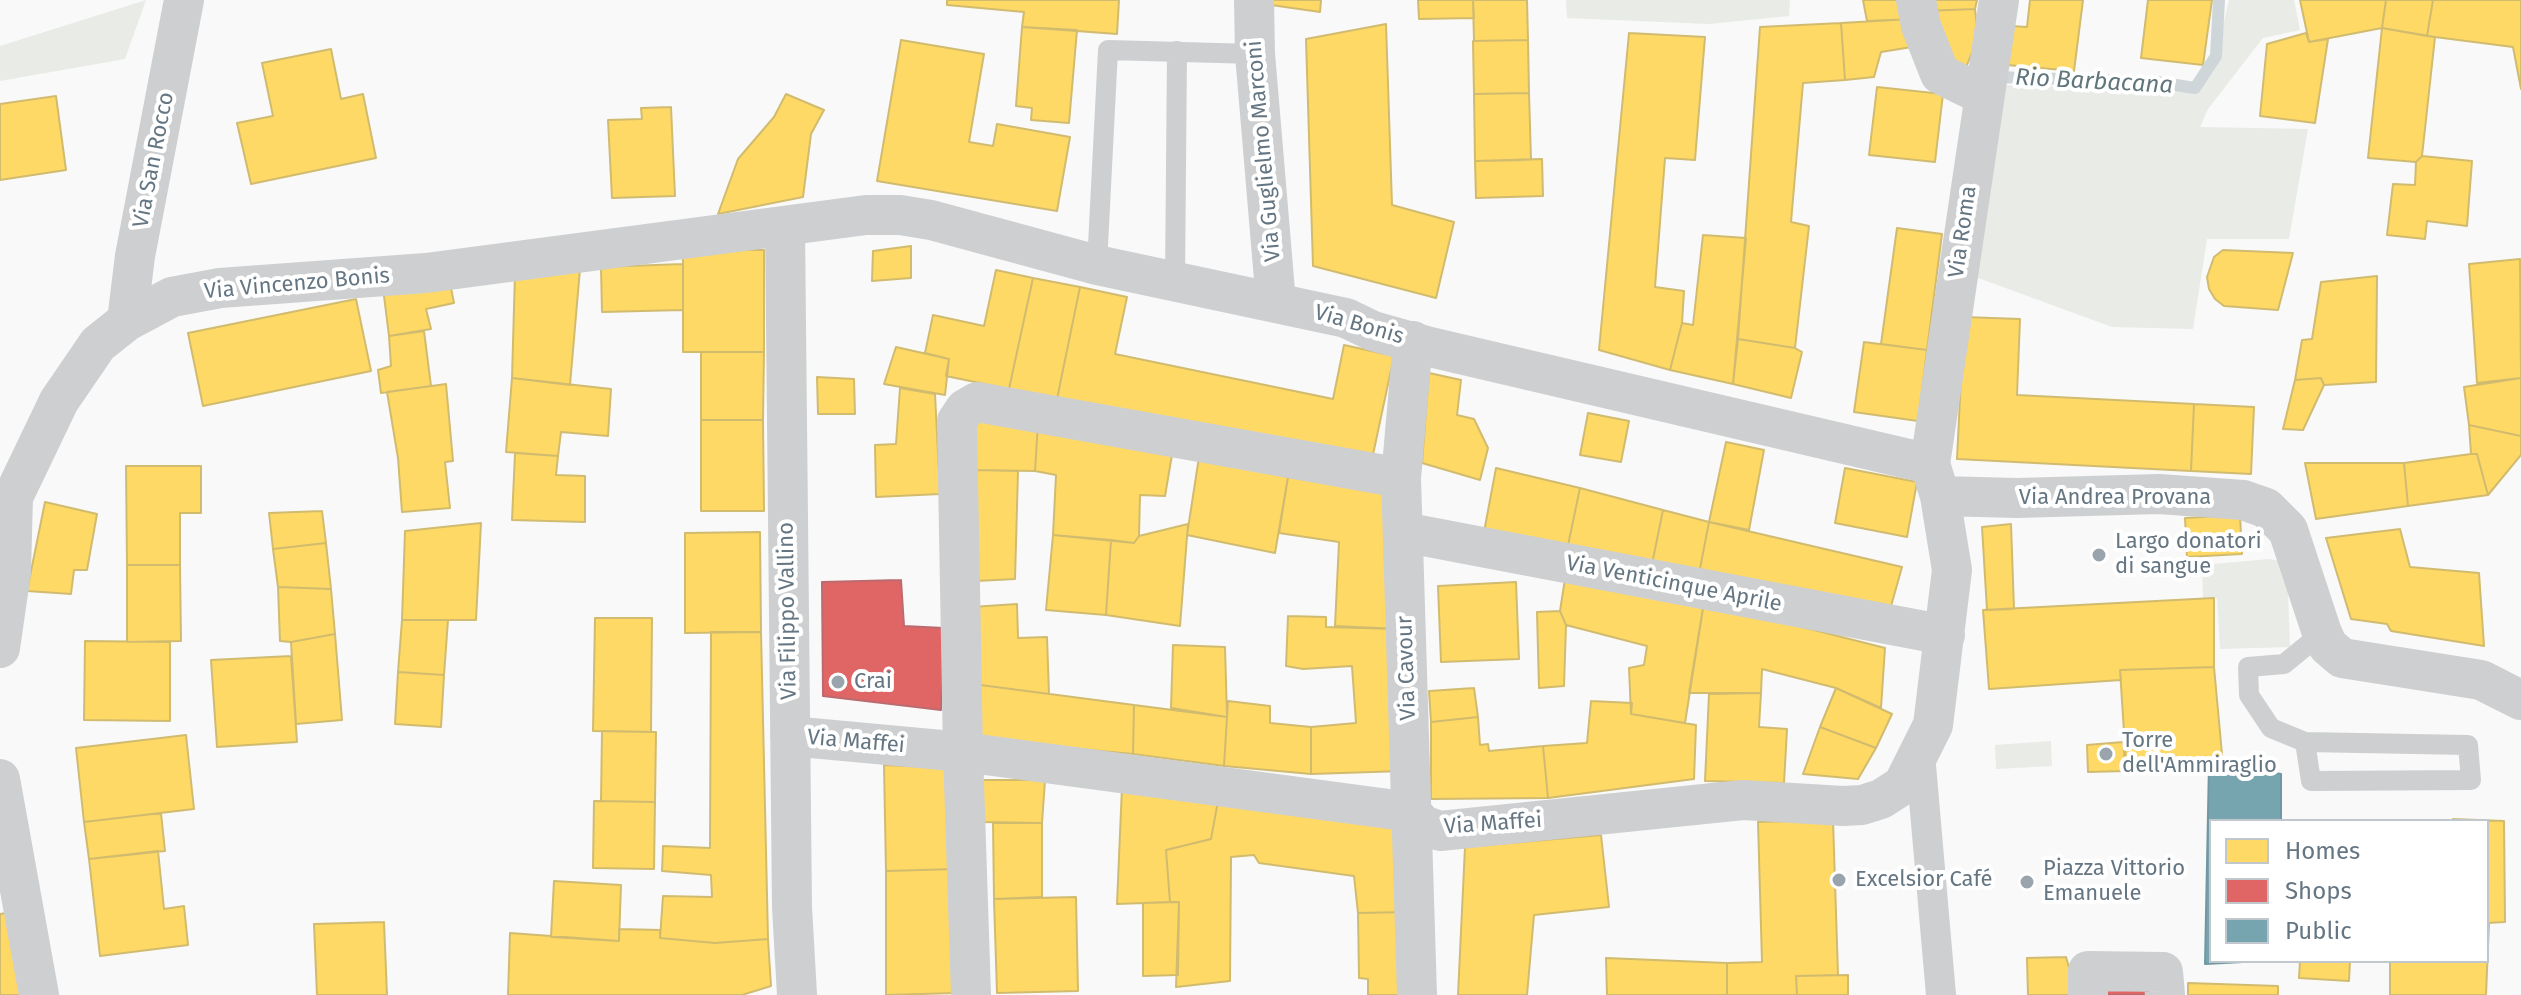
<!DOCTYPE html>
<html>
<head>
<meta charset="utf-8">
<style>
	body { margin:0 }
	#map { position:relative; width:2521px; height:995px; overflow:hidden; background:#f9f9f9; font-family:"Fira Sans",sans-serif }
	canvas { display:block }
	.legend { position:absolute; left:2209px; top:819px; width:280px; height:144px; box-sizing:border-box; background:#fff; border:2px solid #c1c8cd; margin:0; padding:10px 14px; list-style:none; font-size:24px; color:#657683 }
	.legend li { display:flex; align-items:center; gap:16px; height:40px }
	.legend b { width:40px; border:2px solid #c1c8cd }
</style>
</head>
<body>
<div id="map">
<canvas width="2521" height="995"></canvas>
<ul class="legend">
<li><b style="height:22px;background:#ffd966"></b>Homes</li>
<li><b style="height:22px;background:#e06666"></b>Shops</li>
<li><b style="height:22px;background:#76a5af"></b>Public</li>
</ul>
</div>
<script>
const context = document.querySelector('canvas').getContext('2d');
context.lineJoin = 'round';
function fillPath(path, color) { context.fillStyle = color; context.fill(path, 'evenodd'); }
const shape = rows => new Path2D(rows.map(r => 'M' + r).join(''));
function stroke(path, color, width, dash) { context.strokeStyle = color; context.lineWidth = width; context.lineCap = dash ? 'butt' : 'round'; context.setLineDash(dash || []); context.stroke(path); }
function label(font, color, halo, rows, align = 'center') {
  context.font = font + ' "Fira Sans",sans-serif'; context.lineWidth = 8; context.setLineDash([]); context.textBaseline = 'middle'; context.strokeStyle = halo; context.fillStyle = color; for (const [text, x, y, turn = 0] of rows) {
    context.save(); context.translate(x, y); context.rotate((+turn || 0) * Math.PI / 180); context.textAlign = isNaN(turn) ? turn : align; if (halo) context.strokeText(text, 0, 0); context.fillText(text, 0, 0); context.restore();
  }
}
fillPath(shape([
	[146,0,125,59,0,81,0,46],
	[1566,0,1790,0,1789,16,1709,24,1567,18],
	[2229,0,2294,0,2300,30,2263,38,2208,109,2200,127,2308,129,2289,239,2207,239,2193,329,2112,327,1970,275,1996,85,2194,90,2216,56],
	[2270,559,2287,562,2290,647,2220,649,2217,598,2203,598,2202,565],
	[2051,741,2052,766,1996,769,1995,745]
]), '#e8ebe6');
const homes = shape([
	[947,0,1119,0,1117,34,1022,27,1024,12,947,5,947,0],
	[1272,0,1321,0,1320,12,1271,5,1272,0],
	[1418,0,1473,0,1474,18,1419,19,1418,0],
	[1473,0,1527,0,1528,40,1474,41,1473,0],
	[1863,0,1908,0,1913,19,1867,21,1863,0],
	[1922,0,1977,0,1975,9,1924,11,1922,0],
	[2030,0,2083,0,2074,71,2007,65,2012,26,2027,27,2030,0],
	[2148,0,2212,0,2203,65,2141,58,2148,0],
	[2300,0,2386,0,2382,28,2309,42,2300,0],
	[2386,0,2433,0,2427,36,2382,28,2386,0],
	[2433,0,2521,0,2521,89,2513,47,2427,36,2433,0],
	[1975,9,1978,37,1965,70,1944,69,1924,11,1975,9],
	[1911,19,1918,46,1881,52,1874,77,1845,80,1841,23,1911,19],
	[1841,23,1845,80,1803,83,1791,222,1809,226,1795,348,1738,339,1760,27,1841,23],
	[1386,24,1392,205,1454,222,1436,298,1313,266,1306,39,1386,24],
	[1022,27,1077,30,1069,123,1031,120,1032,108,1016,106,1022,27],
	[2382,28,2435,37,2422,156,2416,162,2368,158,2382,28],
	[1629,33,1705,37,1695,160,1665,158,1655,287,1684,291,1682,323,1670,370,1599,350,1629,33],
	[2306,33,2309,42,2328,39,2315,123,2260,116,2267,44,2306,33],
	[901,40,984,54,969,142,993,146,997,124,1070,137,1057,211,877,181,901,40],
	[1528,40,1529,93,1474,94,1473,41,1528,40],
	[331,49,341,99,363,94,376,158,251,184,237,123,273,116,262,63,331,49],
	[1877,87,1943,94,1935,162,1869,155,1877,87],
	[1529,93,1531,160,1475,161,1474,94,1529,93],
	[786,94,824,110,811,134,803,197,718,214,738,159,774,117,786,94],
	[56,96,66,170,0,180,0,104,56,96],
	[671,107,675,196,612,198,608,120,642,119,641,108,671,107],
	[2422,156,2472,161,2467,226,2427,221,2425,239,2387,235,2393,184,2415,185,2416,162,2422,156],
	[1542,159,1543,196,1476,198,1475,161,1542,159],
	[1897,228,1942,234,1927,350,1881,344,1897,228],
	[1703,235,1746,238,1733,384,1670,370,1682,323,1693,325,1703,235],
	[911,246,911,278,872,281,873,251,911,246],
	[683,249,764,250,764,352,683,352,683,249],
	[2223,250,2293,253,2278,310,2224,306,2215,299,2209,289,2207,277,2214,257,2223,250],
	[2520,259,2521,378,2477,383,2469,264,2520,259],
	[683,264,683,310,602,312,601,267,683,264],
	[580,269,570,385,512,378,515,273,580,269],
	[996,270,1033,278,1009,389,946,376,949,359,925,353,933,315,984,326,996,270],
	[2377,276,2376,382,2324,385,2321,378,2295,380,2302,340,2312,339,2321,282,2377,276],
	[449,278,454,303,426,309,431,329,389,336,383,288,449,278],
	[1033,278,1080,287,1057,399,1009,389,1033,278],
	[1080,287,1127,297,1115,354,1333,399,1344,345,1394,356,1371,464,1057,399,1080,287],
	[356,299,371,371,203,406,188,333,356,299],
	[1964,317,2020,319,2017,395,2194,404,2191,471,1957,459,1964,317],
	[424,331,431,386,381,393,378,370,391,366,389,336,424,331],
	[1738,339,1795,348,1802,352,1791,398,1733,384,1738,339],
	[1864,342,1927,350,1918,421,1854,412,1864,342],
	[896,347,949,359,945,395,884,384,896,347],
	[701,352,764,352,763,420,701,420,701,352],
	[1429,373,1461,380,1457,415,1474,419,1488,448,1480,480,1422,463,1429,373],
	[817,377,854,379,855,414,818,414,817,377],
	[512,378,611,389,608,436,561,432,558,456,506,452,512,378],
	[2321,378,2324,385,2303,430,2283,429,2295,380,2321,378],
	[2521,378,2521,436,2469,425,2464,387,2521,378],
	[446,384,453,461,445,462,450,508,402,512,398,458,387,392,446,384],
	[900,388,935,394,940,494,876,497,875,445,896,444,900,388],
	[2194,404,2254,407,2251,474,2191,471,2194,404],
	[975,406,1038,423,1035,471,973,470,975,406],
	[1588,413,1629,421,1621,462,1580,455,1588,413],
	[701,420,763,420,764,511,701,511,701,420],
	[1038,423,1173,449,1165,496,1140,495,1139,536,1134,543,1053,535,1056,475,1035,471,1038,423],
	[2469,425,2521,436,2521,455,2488,495,2477,454,2471,454,2469,425],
	[1726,442,1764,450,1749,530,1709,522,1726,442],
	[515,453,558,456,556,475,585,476,585,522,512,520,515,453],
	[2471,454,2477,454,2488,495,2408,506,2404,463,2471,454],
	[1199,457,1288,477,1275,553,1187,535,1199,457],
	[2305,463,2404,463,2408,506,2316,519,2305,463],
	[126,466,201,466,201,513,180,513,180,565,127,565,126,466],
	[1496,468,1580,488,1567,550,1484,532,1496,468],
	[1845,468,1917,482,1907,537,1835,523,1845,468],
	[973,470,1018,471,1015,579,976,581,973,470],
	[1288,477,1395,495,1398,629,1335,626,1339,542,1279,533,1288,477],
	[1580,488,1663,510,1651,569,1567,550,1580,488],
	[45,502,97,514,87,570,74,570,71,594,27,591,45,502],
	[1663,510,1709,522,1698,579,1651,569,1663,510],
	[322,511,326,543,273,549,269,513,322,511],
	[2240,515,2242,554,2187,557,2185,518,2240,515],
	[1709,522,1902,567,1888,617,1698,579,1709,522],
	[481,523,476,620,402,620,405,531,481,523],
	[1188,524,1180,626,1106,615,1111,540,1134,543,1139,536,1188,524],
	[2011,524,2014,609,1987,610,1982,527,2011,524],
	[2400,529,2410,567,2479,573,2484,646,2391,631,2387,624,2351,619,2326,538,2400,529],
	[760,532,761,632,685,633,685,533,760,532],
	[1053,535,1111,540,1106,615,1046,610,1053,535],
	[326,543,331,589,278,587,273,549,326,543],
	[127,565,180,565,181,641,127,642,127,565],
	[1565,579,1704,602,1685,723,1631,714,1629,668,1644,665,1647,646,1566,625,1560,611,1565,579],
	[1516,582,1519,659,1441,662,1438,586,1516,582],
	[278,587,331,589,335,634,291,642,280,641,278,587],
	[2214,598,2214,667,2120,670,2121,680,1989,689,1983,610,2214,598],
	[1704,602,1885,648,1881,708,1836,688,1762,669,1761,693,1689,693,1704,602],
	[1017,604,1018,638,1047,637,1049,694,973,684,972,607,1017,604],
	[1560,611,1566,625,1564,686,1539,688,1537,612,1560,611],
	[1288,616,1326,617,1326,627,1398,629,1403,771,1311,774,1311,727,1356,723,1352,666,1303,669,1286,666,1288,616],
	[595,618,652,618,651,732,593,731,595,618],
	[402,620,448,620,444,675,398,672,402,620],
	[711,632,761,632,768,939,715,943,660,938,663,896,712,897,711,875,662,871,663,846,710,848,711,632],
	[335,634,342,720,296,724,291,642,335,634],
	[85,641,170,642,170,721,84,720,85,641],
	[1173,645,1225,647,1227,717,1171,708,1173,645],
	[291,656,297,742,217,747,211,660,291,656],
	[2214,667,2223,765,2126,763,2120,670,2214,667],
	[398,672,444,675,441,727,395,724,398,672],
	[973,684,1134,705,1133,754,973,739,973,684],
	[1474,688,1478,717,1431,722,1429,691,1474,688],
	[1836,688,1892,714,1876,748,1820,727,1836,688],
	[1761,693,1759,727,1787,729,1784,783,1705,781,1709,694,1761,693],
	[1228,701,1270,706,1270,723,1311,727,1311,774,1224,766,1228,701],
	[1591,701,1632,703,1631,714,1696,725,1694,779,1548,798,1543,746,1587,743,1591,701],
	[1134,705,1227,717,1224,766,1133,754,1134,705],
	[1478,717,1480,745,1488,744,1489,751,1543,746,1548,798,1431,799,1431,722,1478,717],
	[1820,727,1876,748,1858,779,1803,774,1820,727],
	[602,731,656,732,655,802,601,801,602,731],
	[186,735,194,809,84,822,76,748,186,735],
	[2123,742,2126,771,2088,772,2087,745,2123,742],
	[884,765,953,768,956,869,886,871,884,765],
	[980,780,1045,780,1042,823,980,822,980,780],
	[1122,787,1218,801,1211,839,1166,850,1170,902,1117,904,1122,787],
	[594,801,655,802,654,869,593,868,594,801],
	[1218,801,1408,825,1410,912,1358,913,1354,876,1259,863,1254,855,1231,857,1230,981,1176,987,1179,902,1170,902,1166,850,1211,839,1218,801],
	[161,813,165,851,89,859,84,822,161,813],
	[2453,819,2504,821,2505,922,2487,923,2487,821,2453,819],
	[1833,820,1838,975,1796,976,1797,995,1727,995,1727,963,1762,962,1758,822,1833,820],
	[993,823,1042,823,1042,897,994,899,993,823],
	[1601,835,1609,907,1534,915,1527,995,1458,995,1465,847,1601,835],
	[158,851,164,909,184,906,188,945,100,956,89,859,158,851],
	[956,869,958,993,886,995,886,871,956,869],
	[554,881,621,885,619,941,551,937,554,881],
	[1076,897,1078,991,997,993,994,899,1076,897],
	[1179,902,1178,975,1143,976,1143,903,1179,902],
	[13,912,26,995,0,995,0,914,13,912],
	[1410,912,1411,995,1368,995,1368,979,1359,978,1358,913,1410,912],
	[384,922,387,995,317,995,314,924,384,922],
	[2487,923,2489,923,2486,995,2390,995,2390,961,2487,961,2487,923],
	[619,929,660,930,660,938,715,943,768,939,771,986,742,995,508,995,510,933,619,941,619,929],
	[2066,957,2077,995,2028,995,2027,958,2066,957],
	[1606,958,1727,963,1727,995,1607,995,1606,958],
	[2300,961,2350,961,2349,981,2299,978,2300,961],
	[1848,975,1848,995,1797,995,1796,976,1848,975],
	[2188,983,2278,986,2278,995,2188,995,2188,983]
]);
fillPath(homes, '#ffd966');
stroke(homes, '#d1bb6f', 2);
const shops = shape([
	[901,580,904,626,944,628,941,710,823,696,822,582,901,580],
	[2147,977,2149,995,2102,995,2100,984,2147,977]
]);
fillPath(shops, '#e06666');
stroke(shops, '#bb6b6f', 2);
const public = shape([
	[2209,763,2281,774,2281,821,2211,821,2211,961,2262,961,2205,964,2209,763]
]);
fillPath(public, '#76a5af');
stroke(public, '#7197a2', 2);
stroke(shape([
	[1995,77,2157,82,2195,88,2216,56,2219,0]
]), '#ced6d9', 12);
stroke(shape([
	[1097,265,1108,50,1255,54],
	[1175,282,1177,51],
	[2305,742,2311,781,2471,780,2468,745,2305,742,2271,728,2249,695,2248,667,2284,664,2322,633]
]), '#cecfd0', 20);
stroke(shape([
	[1920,754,1941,995]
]), '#cecfd0', 30);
stroke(shape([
	[1254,0,1255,54,1276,303],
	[1916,0,1921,26,1940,74,1983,95],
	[785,227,792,907,797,995],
	[127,321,135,256,184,0],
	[1413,341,1401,478,1417,995],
	[1940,496,2017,498,2159,494,2243,500,2266,508,2288,530,2322,633,2328,646,2342,658,2481,680,2521,700],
	[1403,532,1945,635],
	[0,648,11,572,13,497,59,401,98,344,127,321,172,297,220,288,426,273,866,215,900,215,931,220,1097,265,1346,318,1373,331,1430,347,1930,464],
	[790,736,963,752,1411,812,1423,825,1440,831,1743,800,1843,806,1862,805,1881,799,1903,785,1933,725,1952,570,1940,496,1930,464,1999,0],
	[0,779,39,995],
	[971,995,963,752,957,421,965,409,977,402,1401,478],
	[2088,995,2088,971,2163,972,2165,995]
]), '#cecfd0', 40);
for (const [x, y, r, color] of [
	[2099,555,8,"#99a4ac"],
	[838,682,8,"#99a4ac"],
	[2106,754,8,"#99a4ac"],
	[1839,880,8,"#99a4ac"],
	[2027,882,8,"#99a4ac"]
]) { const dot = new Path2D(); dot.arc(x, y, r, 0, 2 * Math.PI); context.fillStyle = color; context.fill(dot); stroke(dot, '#fff', 3); }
label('22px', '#657683', '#fff', [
	["Via Guglielmo Marconi",1264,151,-95],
	["Via San Rocco",154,160,-79],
	["Via Roma",1963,232,-82],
	["Via Vincenzo Bonis",297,284,-5],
	["Via Bonis",1359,325,16],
	["Via Andrea Provana",2115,498],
	["Via Venticinque Aprile",1674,584,11],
	["Via Filippo Vallino",788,611,-91],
	["Via Cavour",1407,668,-92],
	["Via Maffei",856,742,5],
	["Via Maffei",1493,824,-4]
]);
label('22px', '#657683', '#fff', [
	["Largo donatori",2115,542],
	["di sangue",2115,567],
	["Crai",854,682],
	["Torre",2122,741],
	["dell'Ammiraglio",2122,766],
	["Piazza Vittorio",2043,869],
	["Emanuele",2043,894],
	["Excelsior Café",1855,880]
], 'left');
label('italic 24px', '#60757c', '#fff', [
	["Rio Barbacana",2094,82,3]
]);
</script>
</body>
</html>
